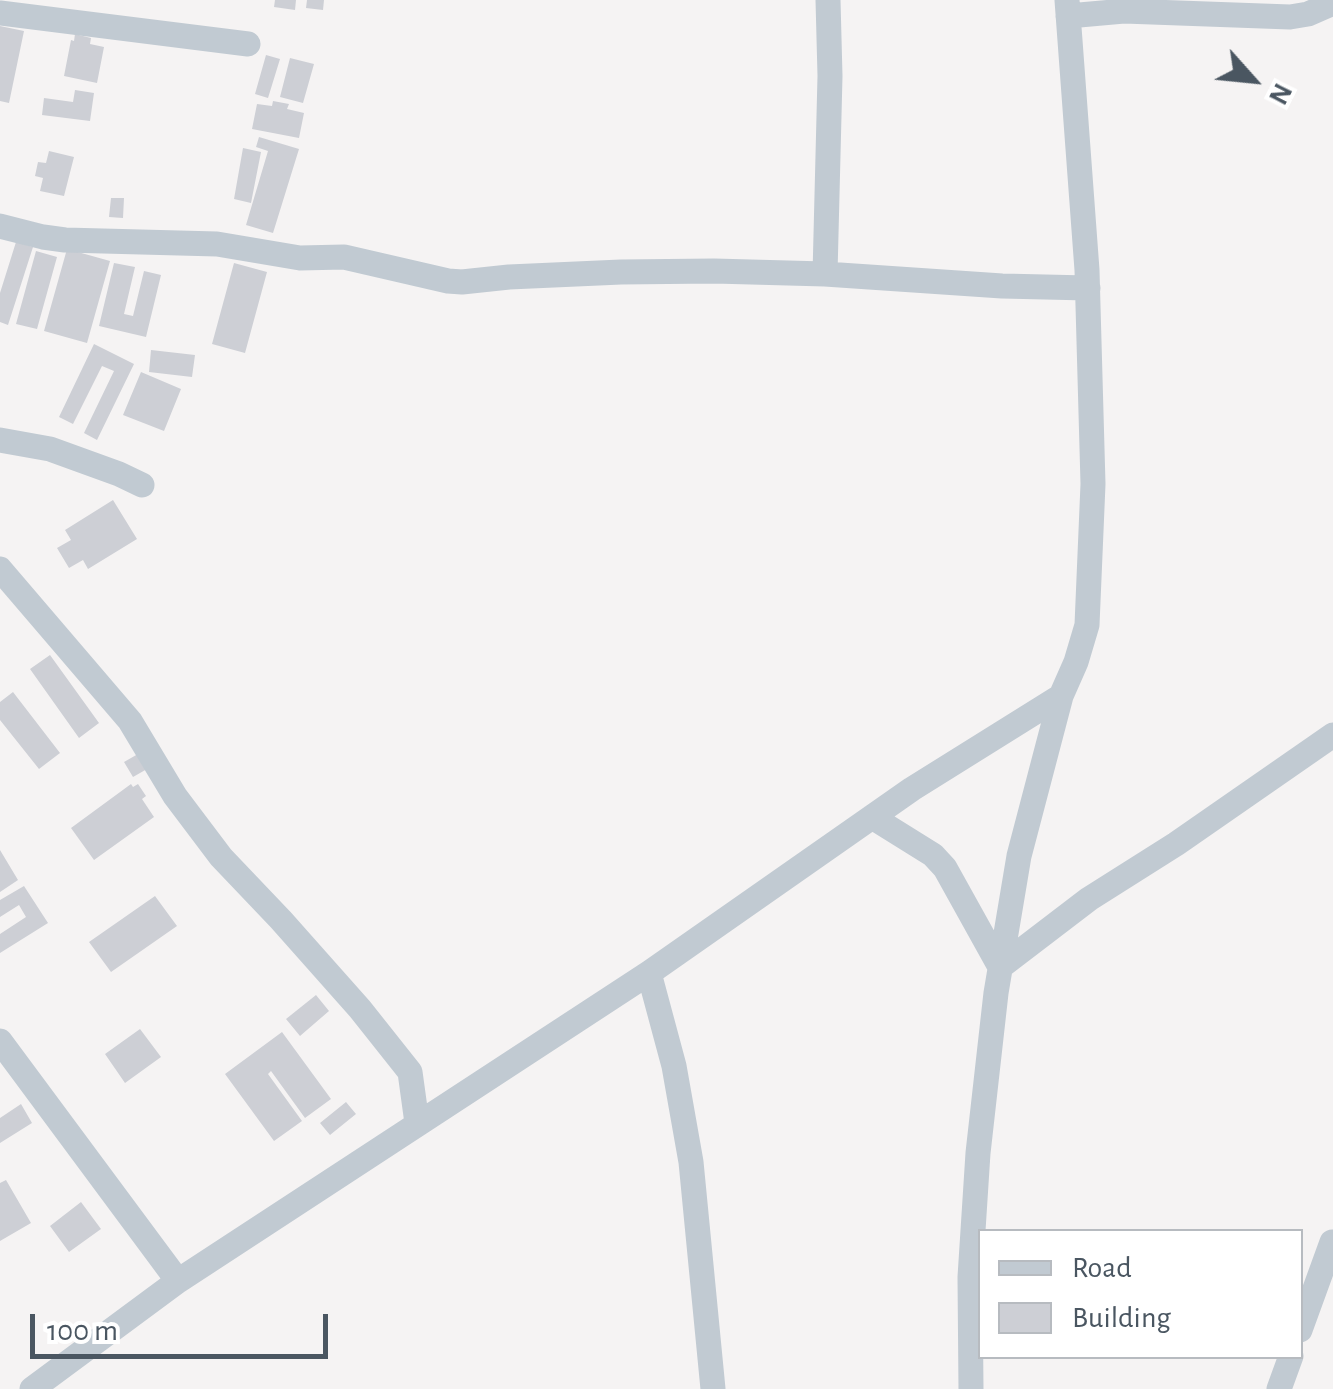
<!DOCTYPE html>
<html>
<head>
<meta charset="utf-8">
<style>
	body { margin:0 }
	#map { position:relative; width:1333px; height:1389px; overflow:hidden; background:#f5f3f3; font-family:"Alegreya Sans",sans-serif }
	canvas { display:block }
	.legend { position:absolute; left:978px; top:1229px; width:325px; height:130px; box-sizing:border-box; background:#fff; border:2px solid #b7bbc0; margin:0; padding:12px 18px; list-style:none; font-size:30px; color:#4a5661 }
	.legend li { display:flex; align-items:center; gap:20px; height:50px }
	.legend b { width:50px; border:2px solid #b7bbc0 }
	.north { position:absolute; left:1203px; top:30px; width:100px; height:100px; -webkit-text-stroke:8px #fff; paint-order:stroke; rotate:117deg; font-size:28px; font-weight:700; line-height:40px; text-align:center; color:#4a5661 }
	.north::after { content:''; display:block; margin:auto; width:35px; height:45px; background:#4a5661; clip-path:polygon(50% 0,100% 100%,50% 72%,0 100%) }
	.scale { position:absolute; left:30px; top:1314px; width:298px; height:45px; box-sizing:border-box; border:5px solid #4a5661; border-top:0; padding-left:12px; font-size:30px; line-height:35px; white-space:nowrap; color:#4a5661; -webkit-text-stroke:8px #fff; paint-order:stroke }
</style>
</head>
<body>
<div id="map">
<canvas width="1333" height="1389"></canvas>
<ul class="legend">
<li><b style="height:12px;background:#c1cad2"></b>Road</li>
<li><b style="height:28px;background:#cdcfd5"></b>Building</li>
</ul>
<div class="north">N</div>
<div class="scale">100 m</div>
</div>
<script>
const context = document.querySelector('canvas').getContext('2d');
context.lineJoin = 'round';
function fillPath(path, color) { context.fillStyle = color; context.fill(path, 'evenodd'); }
const shape = rows => new Path2D(rows.map(r => 'M' + r).join(''));
function stroke(path, color, width, dash) { context.strokeStyle = color; context.lineWidth = width; context.lineCap = dash ? 'butt' : 'round'; context.setLineDash(dash || []); context.stroke(path); }
fillPath(shape([
	[275,0,296,0,295,10,274,7],
	[307,0,324,0,323,10,306,8],
	[0,26,24,31,9,103,0,101],
	[75,34,91,38,90,44,104,47,97,83,64,76,71,40,74,41],
	[266,55,280,59,268,98,255,94],
	[290,58,314,64,303,103,280,97],
	[75,90,94,93,90,121,42,115,44,98,73,102],
	[273,101,289,104,287,109,304,113,299,138,252,129,257,104,272,106],
	[259,137,299,149,273,233,246,225,268,151,256,147],
	[243,148,261,152,251,203,234,199],
	[49,151,74,157,64,196,40,191,43,178,35,176,38,162,46,163],
	[111,198,124,198,123,218,109,217],
	[16,242,33,247,8,325,0,322,0,293],
	[67,249,110,261,87,343,44,331],
	[36,251,57,257,37,329,16,324],
	[114,263,135,267,124,314,133,316,144,271,161,275,146,337,99,326],
	[234,263,267,272,245,353,212,344],
	[94,344,134,364,97,440,84,433,114,371,102,366,73,424,59,417],
	[151,350,195,355,192,377,149,372],
	[141,372,181,389,164,431,123,415],
	[113,500,137,539,88,569,83,560,69,568,57,548,71,540,65,530],
	[50,655,99,723,79,738,30,669],
	[13,692,60,753,39,769,0,720,0,702],
	[138,754,147,769,133,777,124,762],
	[131,784,133,787,138,784,146,796,142,799,154,817,94,860,71,828],
	[0,850,18,880,0,892],
	[24,886,48,923,0,953,0,934,26,917,19,905,0,917,0,900],
	[155,896,177,926,111,972,89,942],
	[316,995,329,1011,300,1036,286,1019],
	[140,1029,161,1057,125,1083,105,1054],
	[282,1032,331,1099,305,1118,271,1071,268,1074,302,1121,274,1141,225,1074],
	[346,1102,356,1114,330,1135,320,1123],
	[21,1104,32,1123,0,1143,0,1118],
	[6,1180,31,1223,0,1241,0,1183],
	[81,1202,101,1229,69,1252,50,1226]
]), '#cdcfd5');
stroke(shape([
	[0,13,248,44],
	[1068,16,1124,11,1290,17,1308,14,1333,3],
	[0,226,43,237,65,240,217,244,300,258,344,257,448,281,462,282,509,277,621,272,714,271,825,274,1002,286,1088,288],
	[825,274,830,76,828,0],
	[0,440,50,449,119,474,142,485],
	[0,569,130,721,175,796,221,857,281,920,360,1009,410,1072,417,1123],
	[872,817,933,855,945,868,1000,967,1089,899,1176,844,1333,735],
	[649,973,674,1066,691,1162,713,1389],
	[0,1041,178,1281],
	[1300,1330,1332,1242],
	[32,1389,178,1281,649,973,912,789,1061,696],
	[971,1389,970,1277,978,1153,996,993,1019,856,1061,696,1076,662,1087,625,1093,484,1087,270,1067,0],
	[1279,1389,1291,1356]
]), '#c1cad2', 25);
</script>
</body>
</html>
